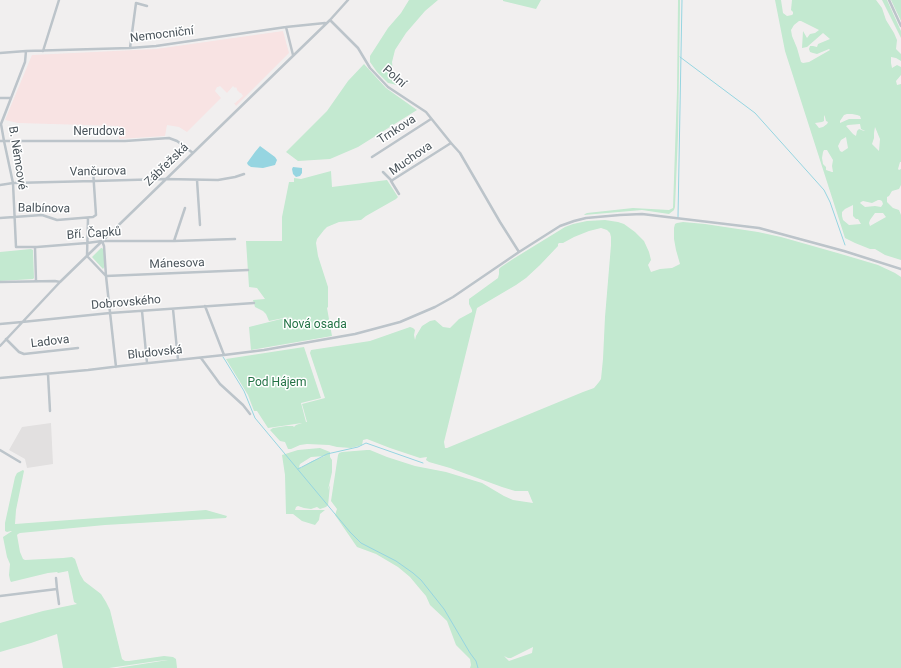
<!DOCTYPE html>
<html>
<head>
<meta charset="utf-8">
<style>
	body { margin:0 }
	canvas { display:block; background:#f1efef }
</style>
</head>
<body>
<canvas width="901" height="668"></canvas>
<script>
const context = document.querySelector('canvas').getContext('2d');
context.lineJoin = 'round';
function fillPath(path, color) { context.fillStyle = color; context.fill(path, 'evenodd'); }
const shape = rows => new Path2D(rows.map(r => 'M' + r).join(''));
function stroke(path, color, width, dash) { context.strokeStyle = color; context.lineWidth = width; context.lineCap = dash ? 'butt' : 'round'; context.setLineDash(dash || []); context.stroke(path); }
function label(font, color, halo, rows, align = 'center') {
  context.font = font + ' Roboto,sans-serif'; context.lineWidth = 3; context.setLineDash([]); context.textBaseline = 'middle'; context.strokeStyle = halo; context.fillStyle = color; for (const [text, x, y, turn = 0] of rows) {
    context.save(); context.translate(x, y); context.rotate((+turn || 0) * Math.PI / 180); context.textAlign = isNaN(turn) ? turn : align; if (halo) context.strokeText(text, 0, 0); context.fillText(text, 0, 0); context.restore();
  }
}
fillPath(shape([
	[51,423,53,464,27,468,25,459,9,450,22,427]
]), '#e2e0e0');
fillPath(shape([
	[283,31,289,53,236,106,234,103,235,103,243,96,241,93,240,93,237,90,237,89,236,87,235,88,233,86,227,93,220,86,218,87,217,87,215,91,221,98,187,132,179,127,167,125,165,136,119,139,119,126,18,123,5,120,32,55,156,49]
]), '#f8e3e3');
fillPath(shape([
	[409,0,438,0,425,11,406,33,395,50,392,62,393,73,396,83,396,85,393,84,388,83,377,72,370,62,370,56,388,28,401,13],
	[503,0,541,0,536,9,503,1],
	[678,0,680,0,680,7,678,135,675,207,674,210,669,214,642,210,584,215,585,214,587,213,633,208,669,210,673,208,677,91],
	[775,0,781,0,783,13,787,16,792,15,793,14,793,12,791,10,792,0,876,0,882,8,886,20,894,33,897,40,896,49,901,54,901,61,896,58,891,57,891,63,892,68,897,65,901,67,901,75,896,81,897,85,901,84,901,162,900,162,898,169,899,170,901,169,901,185,899,189,892,191,889,196,887,197,887,202,893,208,899,210,901,215,901,260,885,255,875,249,870,249,855,243,845,238,785,51],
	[799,21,801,21,819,30,815,33,810,34,807,38,803,31,802,48,807,47,823,33,830,39,818,44,817,47,813,46,810,46,809,49,810,52,813,53,817,54,829,49,830,50,809,62,803,63,801,62,797,48,792,36,791,30,794,25],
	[847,114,852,114,857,115,860,116,861,119,849,119,840,123,840,121,844,115],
	[824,115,825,117,826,121,828,122,827,124,823,127,819,128,815,123,822,122,824,121],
	[860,124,861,129,865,131,864,131,859,129,857,131,856,136,853,134,846,126,848,125],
	[875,127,880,139,879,151,872,144,874,138,874,133],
	[846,137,848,148,842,152,840,151,838,146,841,140],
	[824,150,827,150,833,160,832,166,833,172,832,172,826,170,826,167,823,164,822,158,823,152],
	[878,200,880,200,882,201,883,204,881,207,875,206,865,207,860,203,861,202,863,201,872,203],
	[853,205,853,216,856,219,858,219,861,224,849,225,843,220,842,216,842,212,845,209],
	[875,213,883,213,886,217,870,226,869,223,870,220],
	[882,0,887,0,901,31,901,38],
	[891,0,901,0,901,21],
	[364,64,386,88,417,110,358,147,330,159,298,161,286,152,327,111,348,81],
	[331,171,332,187,387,180,398,197,396,199,366,216,361,220,339,222,327,227,324,230,317,239,316,243,318,256,328,287,328,307,327,308,332,336,251,350,249,327,293,316,269,321,266,314,263,311,255,307,253,300,265,299,257,288,249,287,246,241,282,241,282,217,289,182,294,182,294,178,301,179],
	[605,220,618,222,624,224,635,232,644,241,649,252,651,260,648,265,651,272,660,269,672,268,680,264,676,250,674,239,674,228,675,224,677,223,683,222,705,224,758,232,781,237,841,254,878,265,895,273,901,277,901,668,470,668,471,665,470,659,456,645,447,621,430,605,426,596,420,589,410,577,398,567,376,554,357,547,335,515,337,509,331,501,338,455,339,453,342,452,367,450,370,450,387,457,415,466,446,472,482,483,504,496,513,500,533,503,528,491,515,491,502,487,450,468,429,462,426,460,427,457,420,458,390,448,367,439,363,440,362,445,351,448,337,447,329,445,307,444,300,445,291,449,288,449,285,442,280,441,270,430,273,428,286,426,293,426,294,427,296,425,302,423,268,428,257,411,254,411,248,395,226,359,304,347,321,398,301,403,306,422,307,422,302,404,325,398,310,353,311,350,370,341,410,327,413,328,415,330,414,335,415,340,416,336,422,326,430,321,435,320,443,327,450,328,459,319,472,312,472,310,469,304,469,299,498,278,499,274,499,269,501,267,513,259,565,227,573,224,587,221],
	[601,228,607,230,610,233,611,237,611,245,605,317,603,359,601,379,599,382,594,388,583,392,447,448,445,448,444,442,477,308,516,285,526,278,540,265,558,246,558,244,559,243,563,243,574,237,589,231],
	[533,647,532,653,509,661,504,656,508,658,511,658],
	[101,248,102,248,104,250,105,266,103,269,92,257],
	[31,249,33,250,34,278,33,279,0,281,0,252],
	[320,448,330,452,330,457,332,460,332,472,328,490,330,485,328,506,328,505,326,507,320,509,317,507,311,509,304,508,298,506,296,507,295,510,325,510,320,514,319,520,315,525,302,521,293,514,286,514,285,475,282,455,298,450],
	[325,456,312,461,302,467,302,468,300,468,299,467,300,464,311,457],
	[23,470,24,471,16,510,15,524,206,510,227,516,226,518,105,525,20,533,18,534,17,535,20,552,23,559,25,560,63,558,72,557,75,559,80,574,84,581,101,594,106,602,110,610,122,659,125,661,129,661,164,656,173,657,176,659,177,668,117,668,168,660,157,661,109,668,63,668,57,634,31,643,0,652,0,623,43,611,77,604,74,602,68,571,58,573,57,572,48,573,15,581,11,582,10,580,9,575,10,564,7,557,3,537,12,531,11,531,7,532,5,531,5,523,15,477,17,473]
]), '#c3e9d0');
fillPath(shape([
	[260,146,275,157,277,160,275,165,263,168,251,167,248,165,247,163,255,152],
	[293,167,302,168,302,173,300,176,296,177,293,174,292,169]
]), '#96d5e1');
stroke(shape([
	[680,57,755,113,824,190,830,202,845,245],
	[678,217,682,0],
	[223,357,225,360,244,391,255,418,350,532,361,543,396,561,413,573,421,580,444,609,470,653,476,661,478,668],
	[298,469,327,454,358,447,366,443,423,463]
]), '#96d5e1', 1);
stroke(shape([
	[889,0,901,26],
	[330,20,358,48,370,68,388,87,426,112,451,143,460,153,500,222,519,252],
	[286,27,293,55],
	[130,48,136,3,147,6],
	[26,51,25,62,1,124,4,141,13,183,16,247,37,247,87,243,102,241,174,241,235,239],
	[43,51,59,0],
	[0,53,26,51,130,48,156,46,286,27,325,23],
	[0,98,11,98],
	[0,141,125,141,169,138,177,141,193,153],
	[372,157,431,119],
	[383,172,392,181],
	[197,180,200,225],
	[0,185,13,183,94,181,165,179,218,180,235,177,244,174],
	[399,194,391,181,451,143],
	[0,218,42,215,57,220,93,217,96,215,93,170],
	[88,218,87,256,106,276,116,367],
	[102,241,104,246,106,276,248,270],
	[174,241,185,208],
	[35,247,36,281],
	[0,282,55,281,60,282],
	[205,306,224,355],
	[173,309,178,360],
	[142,311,147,363],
	[0,324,22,322,110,313,254,303],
	[6,339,19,352,24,354,78,348],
	[0,346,60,282,330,20,348,0],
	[201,358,220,384,243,405,250,414],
	[48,374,50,411],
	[0,378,88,370,121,366,224,355,264,350,355,334,400,322,435,307,453,297,519,252,560,226,574,221,586,218,620,215,642,214,759,228,844,251,901,269],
	[0,450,20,462],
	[56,578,57,589],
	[0,596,57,589,59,604]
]), '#bcc4ca', 2.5);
label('12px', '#49535a', '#fff', [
	["Nemocniční",162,35,-7],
	["Polní",394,77,41],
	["Trnkova",397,130,-33],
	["Nerudova",99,132],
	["B. Němcové",17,158,81],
	["Muchova",411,159,-35],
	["Zábřežská",167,165,-44],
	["Vančurova",98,172,-1],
	["Balbínova",44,209,1],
	["Bří. Čapků",94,234,-4],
	["Mánesova",177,264,-2],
	["Dobrovského",126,303,-5],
	["Ladova",50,342,-7],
	["Bludovská",155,353,-6]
]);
label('12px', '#237346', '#fff', [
	["Nová osada",315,325],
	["Pod Hájem",277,383]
]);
</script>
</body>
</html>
